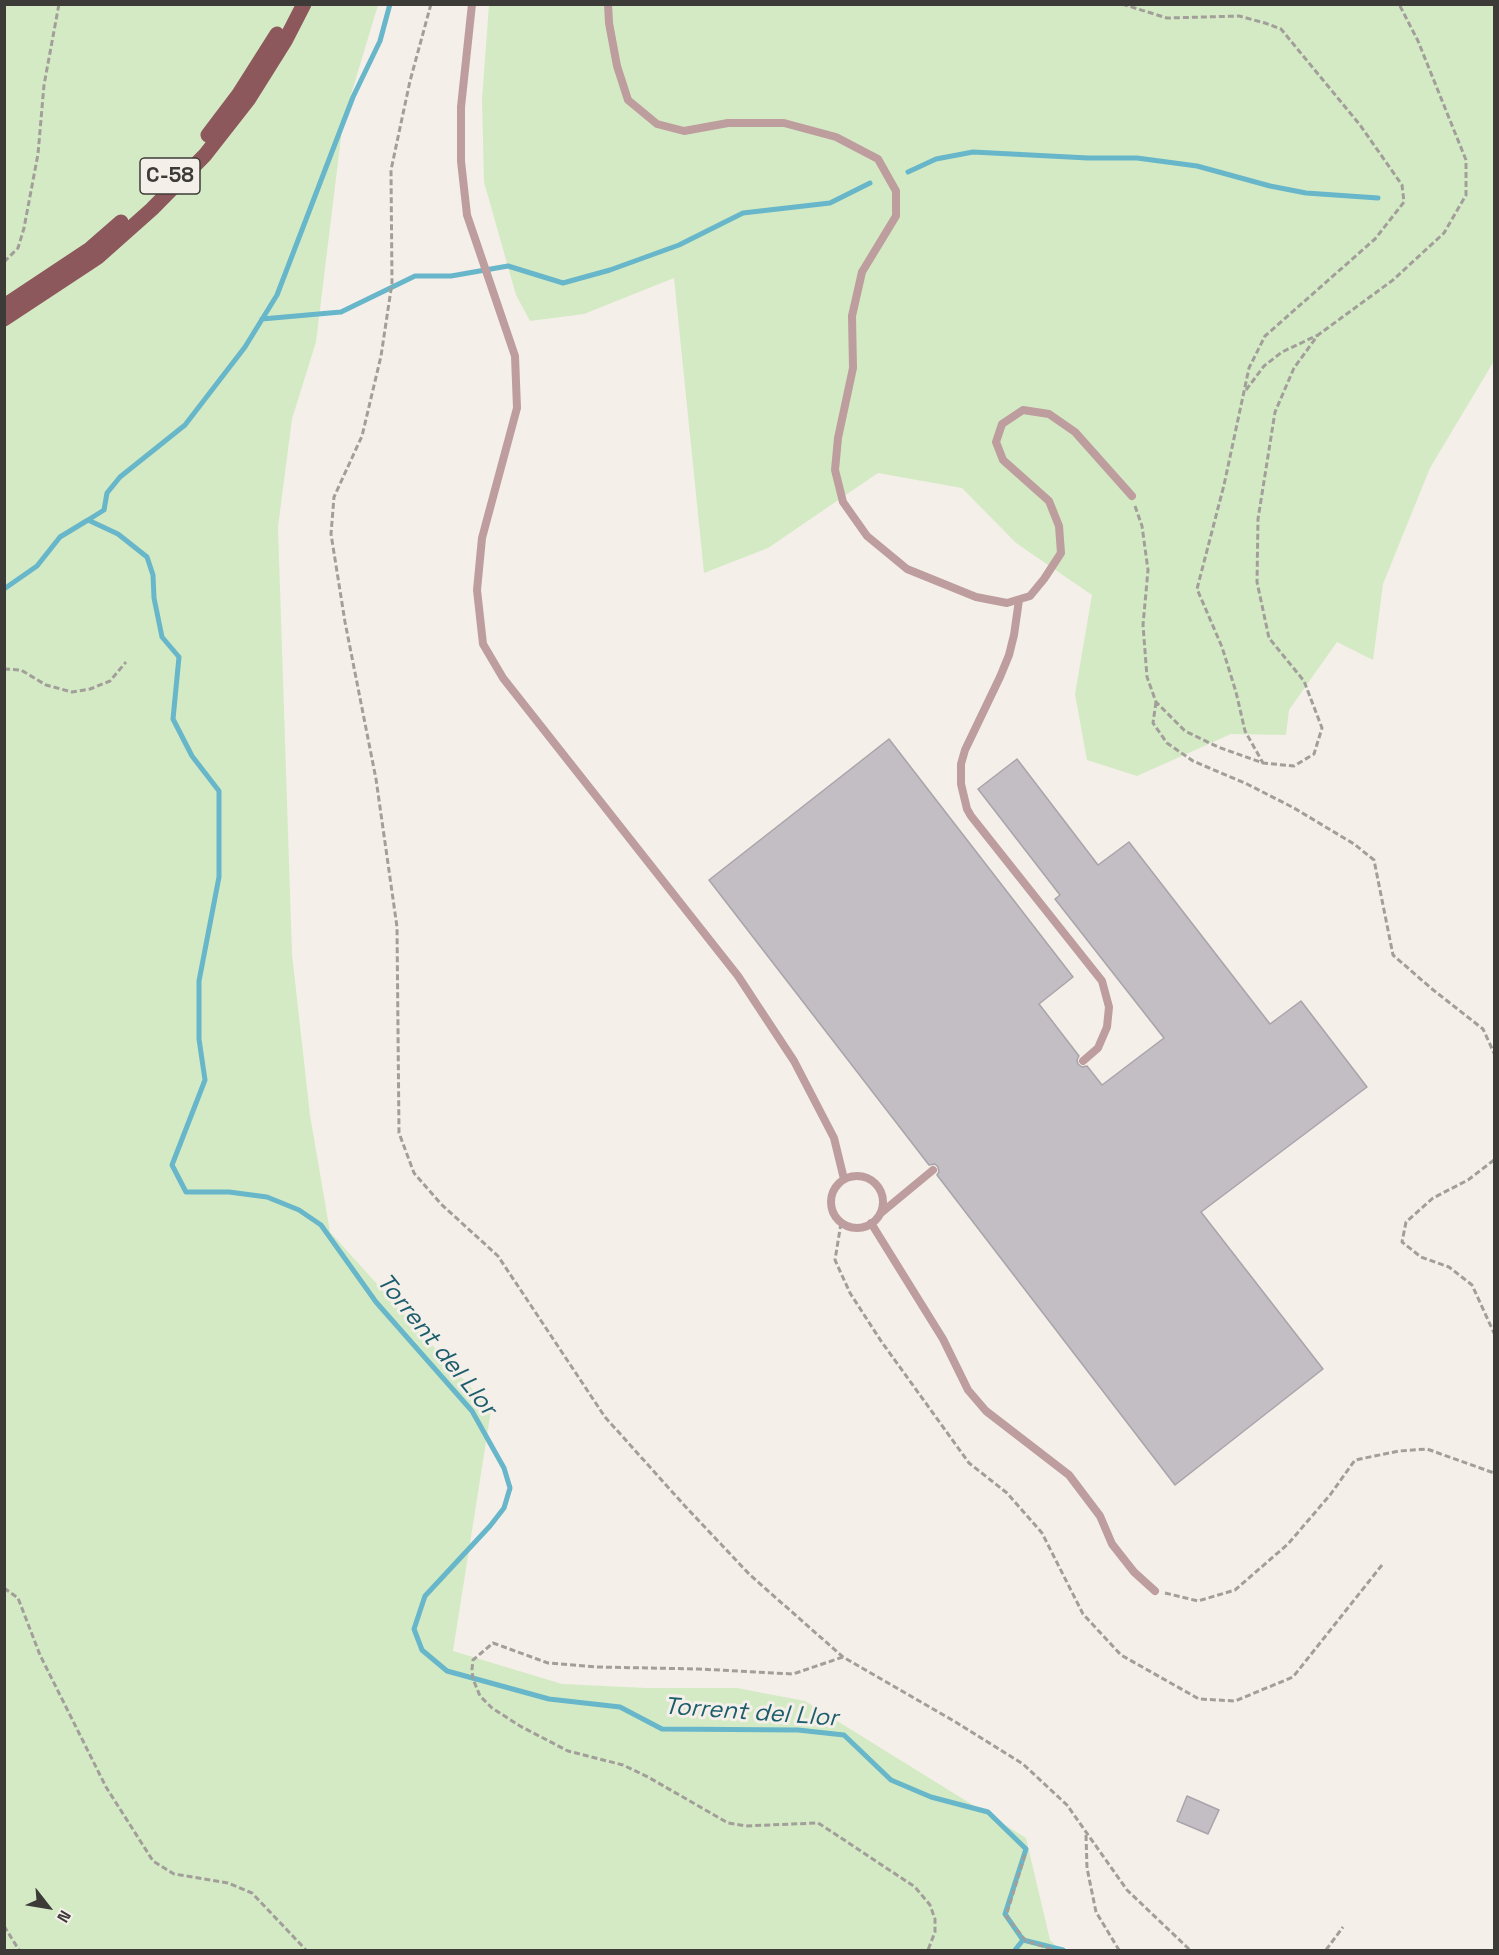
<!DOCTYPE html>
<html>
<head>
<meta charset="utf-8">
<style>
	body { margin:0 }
	#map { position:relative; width:1499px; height:1955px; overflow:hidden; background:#f4efe9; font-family:"Space Grotesk",sans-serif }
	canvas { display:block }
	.frame { position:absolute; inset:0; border:6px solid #3d3b38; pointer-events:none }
	.north { position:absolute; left:18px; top:1877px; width:60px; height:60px; -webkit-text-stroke:4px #f4efe9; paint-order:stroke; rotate:121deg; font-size:16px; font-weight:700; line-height:24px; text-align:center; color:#3d3b38 }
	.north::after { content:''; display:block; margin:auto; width:21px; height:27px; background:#3d3b38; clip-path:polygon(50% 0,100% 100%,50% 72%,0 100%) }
</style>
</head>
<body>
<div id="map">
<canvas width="1499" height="1955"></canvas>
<div class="frame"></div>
<div class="north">N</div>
</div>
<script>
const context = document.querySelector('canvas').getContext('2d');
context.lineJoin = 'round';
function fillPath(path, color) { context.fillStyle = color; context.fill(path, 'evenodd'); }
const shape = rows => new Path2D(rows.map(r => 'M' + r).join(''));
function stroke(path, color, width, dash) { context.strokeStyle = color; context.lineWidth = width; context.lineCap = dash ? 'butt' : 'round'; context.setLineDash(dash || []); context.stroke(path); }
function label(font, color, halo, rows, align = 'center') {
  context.font = font + ' "Space Grotesk",sans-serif'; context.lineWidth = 6; context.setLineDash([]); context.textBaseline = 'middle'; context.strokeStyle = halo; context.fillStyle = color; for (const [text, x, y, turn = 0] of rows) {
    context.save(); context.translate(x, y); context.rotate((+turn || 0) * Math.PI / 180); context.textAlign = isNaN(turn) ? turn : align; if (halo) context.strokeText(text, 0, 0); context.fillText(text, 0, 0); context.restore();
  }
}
fillPath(shape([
	[4,5,378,5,343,121,316,342,292,419,278,527,292,954,310,1115,330,1232,491,1410,453,1651,562,1684,647,1688,737,1688,805,1701,1026,1838,1050,1940,1060,1950,5,1950],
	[489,5,1494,5,1494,361,1430,468,1383,584,1373,660,1337,642,1289,710,1286,735,1231,734,1137,776,1087,760,1075,694,1092,595,1016,543,962,488,878,473,768,548,704,573,674,278,584,314,530,321,516,295,484,182,482,99]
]), '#d4eac4');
stroke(shape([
	[908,172,936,159,973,152,1088,158,1137,158,1197,166,1270,186,1306,193,1378,198],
	[262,319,341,312,415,276,451,276,508,266,563,283,610,270,679,245,743,213,830,203,870,183],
	[88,520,104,510,107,493,120,477,185,425,245,347,277,295,353,97,380,41,390,4],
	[4,589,37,566,60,537,88,520,118,534,147,557,153,575,154,598,162,637,179,657,173,719,192,756,219,791,219,877,199,981,199,1039,205,1080,172,1165,186,1192,229,1192,267,1197,299,1210,321,1225,376,1302,472,1411,504,1468,510,1488,504,1508,490,1526,425,1596,414,1629,422,1650,447,1671,549,1699,620,1707,662,1729,798,1730,844,1735,891,1780,931,1797,988,1812,1026,1849,1005,1914,1023,1940,1063,1950],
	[1015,1950,1023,1940]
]), '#67b6ca', 5);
const building = shape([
	[889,739,1073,977,1039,1004,1079,1056,1077,1060,1078,1064,1082,1067,1087,1066,1102,1085,1164,1038,1055,899,1060,895,978,789,1017,759,1098,865,1129,842,1270,1024,1301,1001,1367,1087,1201,1212,1323,1369,1175,1485,937,1175,939,1172,938,1167,935,1164,929,1165,709,880,889,739],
	[1187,1796,1219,1810,1208,1834,1177,1821,1187,1796]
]);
fillPath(building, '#c3bec4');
stroke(building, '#a9a4aa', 1.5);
stroke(shape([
	[431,4,410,81,391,170,392,283,381,356,362,436,334,497,331,534,345,622,376,779,397,927,399,1133,414,1173,441,1204,498,1256,605,1417,684,1505,750,1575,843,1657,954,1721,1023,1764,1067,1805,1127,1890,1190,1950],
	[1122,4,1167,18,1239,16,1265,23,1281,29,1360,125,1402,185,1404,202,1375,239,1265,336,1249,368,1224,485,1197,589,1222,647,1236,692,1245,731,1263,763],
	[4,262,18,248,24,228,38,154,44,85,59,4],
	[1246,390,1264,366,1282,352,1318,335],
	[1135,506,1142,526,1148,570,1143,625,1147,677,1156,702,1185,731,1218,747,1263,763,1294,766,1314,754,1322,728,1304,681,1269,638,1257,582,1258,519,1275,412,1294,368,1318,335,1393,280,1444,233,1466,195,1466,160,1418,41,1399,4],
	[4,669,21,670,46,685,72,692,90,689,110,681,126,662],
	[1156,702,1153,723,1167,743,1193,761,1247,784,1294,808,1354,844,1374,860,1393,955,1432,989,1483,1029,1494,1053],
	[1494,1160,1468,1180,1433,1198,1406,1222,1402,1242,1421,1257,1449,1267,1472,1285,1494,1333],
	[841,1223,835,1260,850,1293,881,1341,969,1463,1007,1493,1042,1533,1083,1614,1121,1655,1199,1699,1235,1701,1293,1677,1382,1565],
	[4,1588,18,1598,40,1655,106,1787,153,1861,174,1874,228,1883,252,1893,306,1950],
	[1165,1593,1198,1601,1235,1590,1288,1544,1330,1495,1355,1460,1399,1451,1427,1449,1494,1473],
	[843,1657,793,1674,699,1669,598,1667,548,1663,493,1643,473,1660,472,1669,473,1679,480,1696,492,1708,520,1726,568,1751,623,1765,648,1777,728,1823,746,1826,818,1823,829,1830,915,1887,930,1905,935,1919,935,1932,928,1950],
	[1086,1835,1087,1868,1096,1912,1119,1950],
	[1025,1855,1006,1916,1026,1941,1055,1950],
	[4,1926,19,1950],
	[1326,1950,1343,1927]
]), '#a29f9a', 3, [6, 3]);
stroke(shape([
	[472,4,461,107,461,161,467,215,515,356,517,408,482,538,477,590,483,644,503,678,738,976,794,1061,834,1138,844,1179],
	[608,4,609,23,617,66,628,100,657,124,684,131,728,123,784,123,836,137,878,159,896,191,896,216,862,272,852,316,853,368,838,438,835,470,843,502,867,536,907,569,976,597,1007,603,1030,596,1044,579,1061,553,1059,526,1049,501,1003,460,996,442,1002,424,1023,410,1049,414,1075,432,1132,496],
	[1019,600,1014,635,1009,655,1000,677,965,750,961,764,961,784,967,809,971,816,1102,981,1109,1007,1107,1027,1098,1048,1083,1061],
	'831 1202a26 26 0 1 1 52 0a26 26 0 1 1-52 0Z',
	[881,1213,933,1170],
	[871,1223,943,1339,968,1390,986,1411,1069,1475,1100,1516,1112,1544,1134,1572,1155,1591]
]), '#bd9d9e', 8);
stroke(shape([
	[208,135,239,94,277,34],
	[4,306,90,249,121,222],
	[4,319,98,257,152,209,205,155,248,100,285,41,304,4]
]), '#8d585c', 15);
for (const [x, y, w] of [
	[170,176,60]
]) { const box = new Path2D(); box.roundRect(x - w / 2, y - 18, w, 36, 4.5); context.fillStyle = '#f4efe9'; context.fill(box); stroke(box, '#3d3b38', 1.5); }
label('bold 21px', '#3d3b38', null, [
	["C-58",170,176]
]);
label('italic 24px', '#1b5d6b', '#f4efe9', [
	["Torrent del Llor",436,1345,51],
	["Torrent del Llor",751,1713,4]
]);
</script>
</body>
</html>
